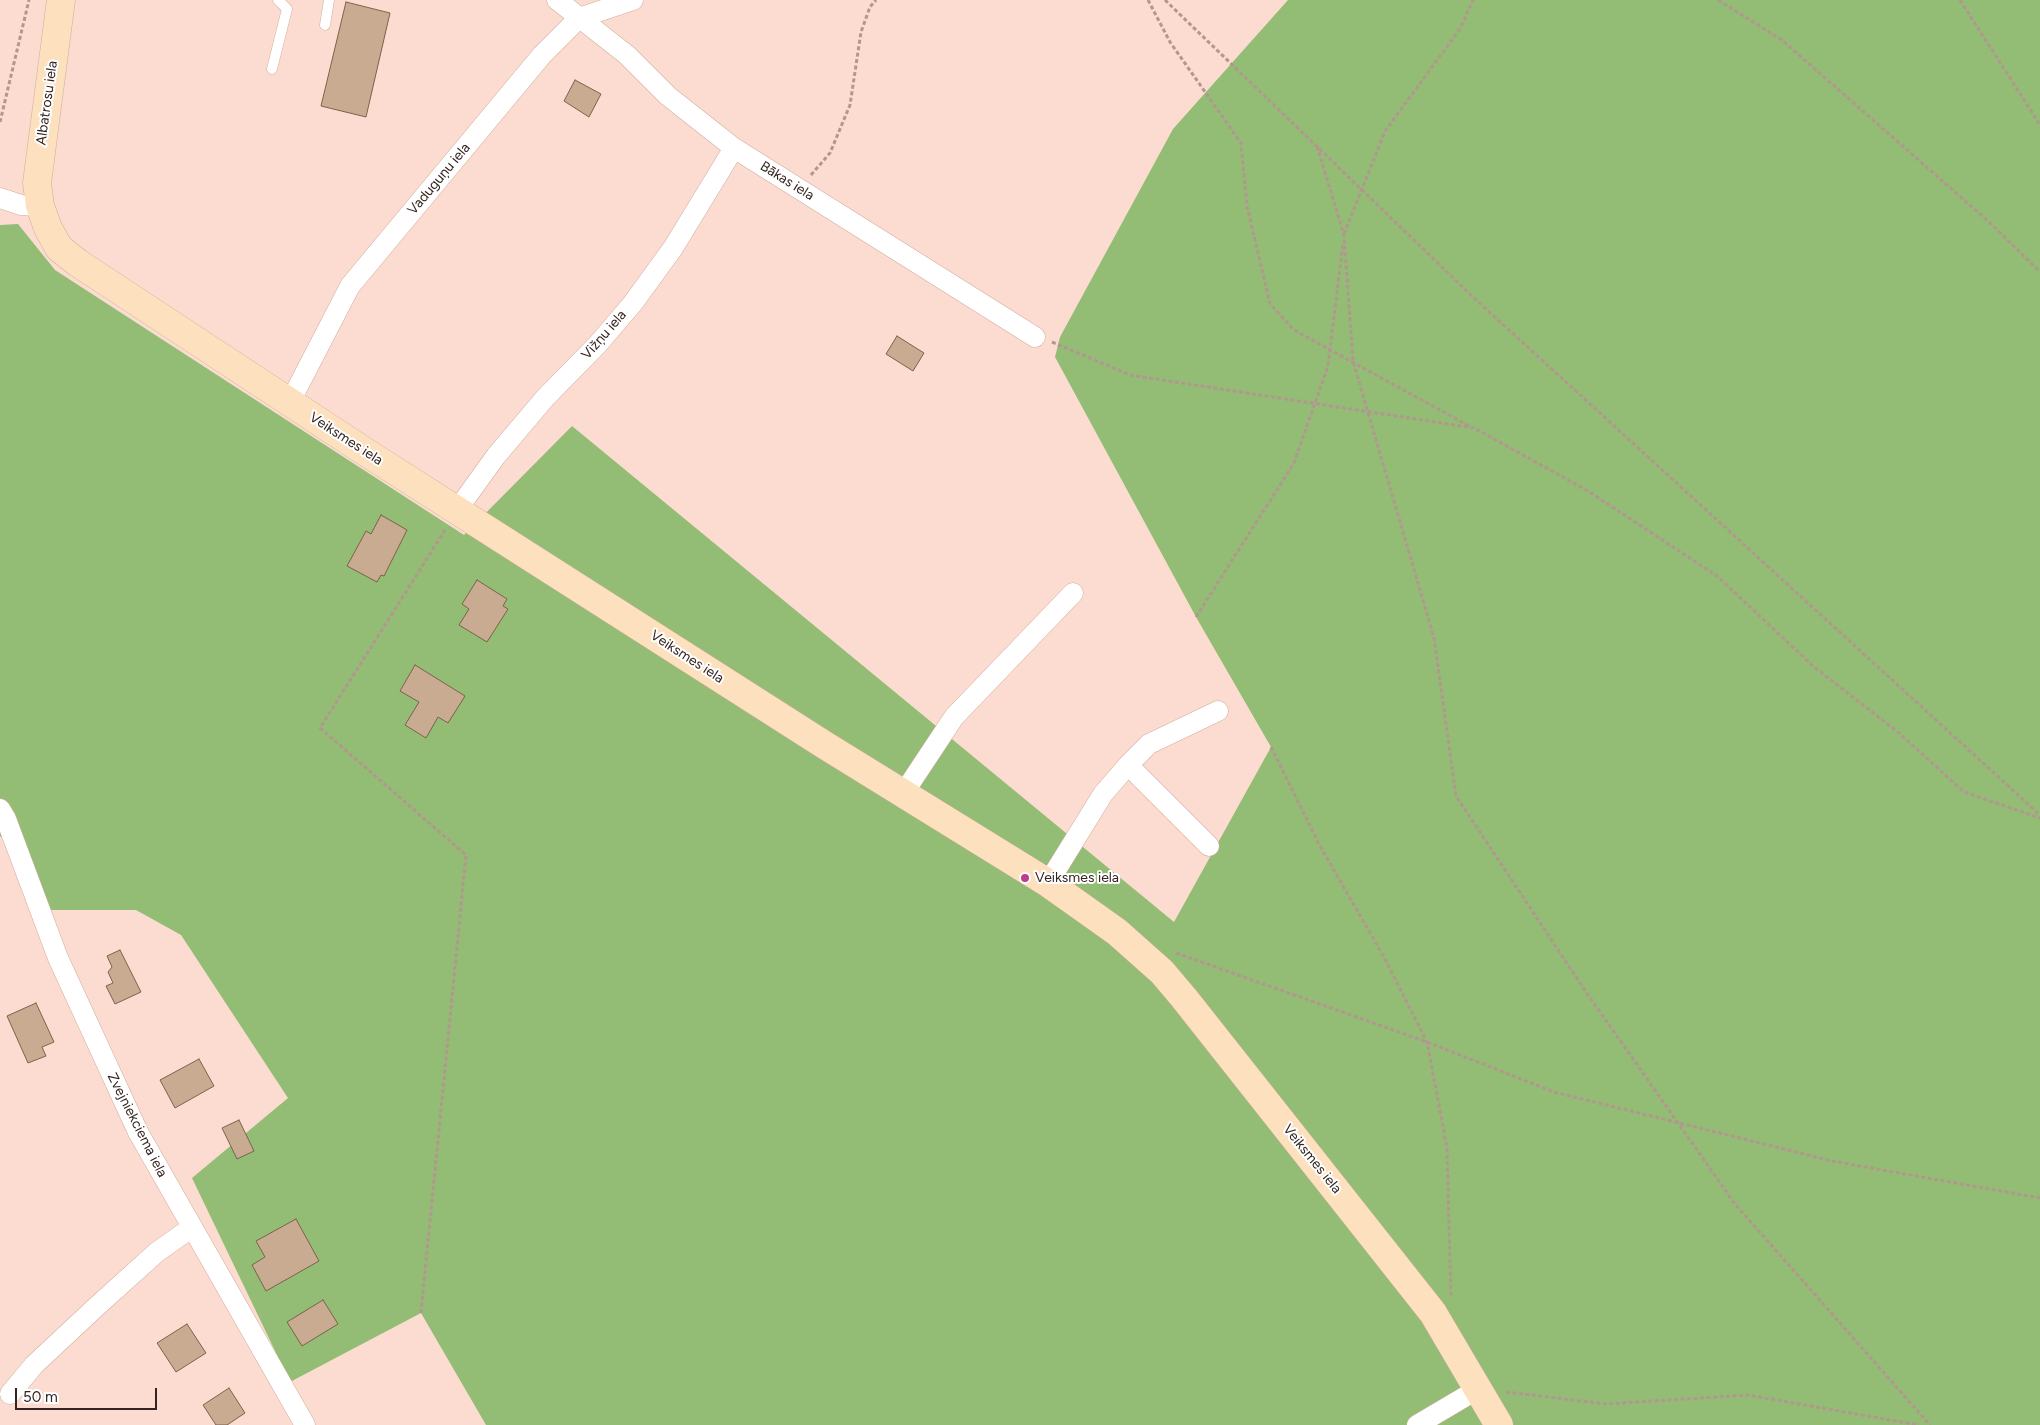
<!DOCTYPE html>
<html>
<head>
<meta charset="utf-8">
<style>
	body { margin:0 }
	#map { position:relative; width:2040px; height:1425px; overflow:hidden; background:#fcdcd0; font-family:Figtree,sans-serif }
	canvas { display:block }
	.scale { position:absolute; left:15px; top:1388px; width:142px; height:22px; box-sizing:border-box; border:2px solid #33241f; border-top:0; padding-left:6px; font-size:15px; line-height:18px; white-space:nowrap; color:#33241f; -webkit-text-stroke:4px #fff; paint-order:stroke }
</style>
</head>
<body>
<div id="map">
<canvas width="2040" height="1425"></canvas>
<div class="scale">50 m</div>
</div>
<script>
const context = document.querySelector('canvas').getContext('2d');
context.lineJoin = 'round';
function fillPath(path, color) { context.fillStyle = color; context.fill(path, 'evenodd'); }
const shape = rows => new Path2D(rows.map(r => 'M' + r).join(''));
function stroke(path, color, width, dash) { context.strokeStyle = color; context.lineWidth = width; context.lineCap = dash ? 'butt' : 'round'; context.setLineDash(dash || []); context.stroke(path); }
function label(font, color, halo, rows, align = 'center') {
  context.font = font + ' Figtree,sans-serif'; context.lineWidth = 4; context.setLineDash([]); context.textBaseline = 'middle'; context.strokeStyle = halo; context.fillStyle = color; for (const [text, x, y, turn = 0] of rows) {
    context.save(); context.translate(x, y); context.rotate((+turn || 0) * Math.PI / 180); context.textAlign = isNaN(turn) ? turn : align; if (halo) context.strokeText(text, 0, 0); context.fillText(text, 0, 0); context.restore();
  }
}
fillPath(shape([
	[1288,0,2040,0,2040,1425,486,1425,421,1313,290,1382,192,1178,288,1098,181,935,136,910,51,910,30,859,0,836,0,225,18,224,55,270,464,535,572,426,1174,922,1271,747,1196,617,1055,357,1060,337,1173,129]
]), '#93bd75');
const building = shape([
	[346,2,390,13,366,117,321,106,346,2],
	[575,80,601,94,589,117,564,101,575,80],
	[897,336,924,353,913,371,886,354,897,336],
	[381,515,407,530,384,576,381,575,377,582,347,566,366,531,371,534,381,515],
	[477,580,507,599,503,606,508,609,487,642,459,625,469,609,462,604,477,580],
	[415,665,465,696,448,723,438,717,426,738,405,725,419,702,400,691,415,665],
	[120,950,141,992,115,1004,106,986,113,983,108,972,112,967,107,956,120,950],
	[36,1003,54,1042,42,1047,46,1056,28,1063,7,1016,36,1003],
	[199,1059,214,1086,175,1108,160,1080,199,1059],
	[239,1120,254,1151,237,1159,222,1128,239,1120],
	[296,1219,319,1261,266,1291,252,1265,265,1257,256,1241,296,1219],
	[323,1300,338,1324,302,1346,287,1322,323,1300],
	[187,1324,206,1353,176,1372,157,1343,187,1324],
	[229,1388,245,1413,227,1425,216,1425,203,1405,229,1388]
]);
fillPath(building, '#c9ab92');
stroke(building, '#7c614b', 1);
const lane = shape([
	[325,25,329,0],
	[272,69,287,9,278,0]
]);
const street = shape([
	[557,0,627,55,668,96,734,148,1035,337],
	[0,198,21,205,40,206],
	[290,402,350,286,542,55,579,18,633,0],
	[457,510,496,456,545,398,598,344,633,303,673,248,734,148],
	[1128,765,1209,846],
	[903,794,954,717,1073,593],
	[0,809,6,819,58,958,138,1132,305,1425],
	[1048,883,1103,794,1128,765,1149,744,1218,711],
	[10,1394,34,1365,96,1307,157,1252,191,1228],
	[1417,1425,1478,1389]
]);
const secondary = shape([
	[61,0,37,183,40,206,48,228,59,248,78,263,364,451,823,744,1048,883,1117,932,1162,972,1184,998,1433,1313,1499,1425]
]);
stroke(lane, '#d1ac9d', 11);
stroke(street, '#d1ac9d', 21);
stroke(secondary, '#d1ac9d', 29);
stroke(shape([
	[1148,0,1170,42,1241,143,1247,206,1270,304,1294,330,1471,427],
	[1165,0,1474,298,2040,815],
	[1718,0,1782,40,1989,222,2040,272],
	[1960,0,2040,125],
	[0,122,29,0],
	[1317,146,1344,235,1353,361,1434,638,1456,796,1586,992,1735,1204,1930,1425],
	[811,175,830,153,850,105,861,32,870,7,876,0],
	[1344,234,1385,131,1460,29,1473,0],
	[1052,342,1130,375,1474,428,1588,491,1717,576,1813,666,1899,733,1964,792,2040,818],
	[1196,617,1294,463,1328,366,1343,243],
	[1271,747,1320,846,1384,957,1427,1042,1447,1148,1451,1298],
	[1176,953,1427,1042,1554,1092,1832,1161,2040,1198],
	[421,1313,466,855,320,728,445,530],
	[1506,1392,1607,1404,1748,1395,1919,1425]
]), '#b1978e', 3, [4, 2.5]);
stroke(lane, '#fff', 10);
stroke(street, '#fff', 20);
stroke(secondary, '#fde1be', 28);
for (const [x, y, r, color] of [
	[1025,878,5,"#be3e88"]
]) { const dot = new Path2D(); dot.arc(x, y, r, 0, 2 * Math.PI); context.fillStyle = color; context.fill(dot); stroke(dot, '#fff', 2); }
label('14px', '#33241f', '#fff', [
	["Albatrosu iela",47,103,-82],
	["Vaduguņu iela",439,179,-50],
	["Bākas iela",787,181,32],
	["Vižņu iela",604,335,-49],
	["Veiksmes iela",346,439,33],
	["Veiksmes iela",687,657,33],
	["Zvejniekciema iela",137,1125,63],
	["Veiksmes iela",1312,1159,51]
]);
label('14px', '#33241f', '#fff', [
	["Veiksmes iela",1035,878]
], 'left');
</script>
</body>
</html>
